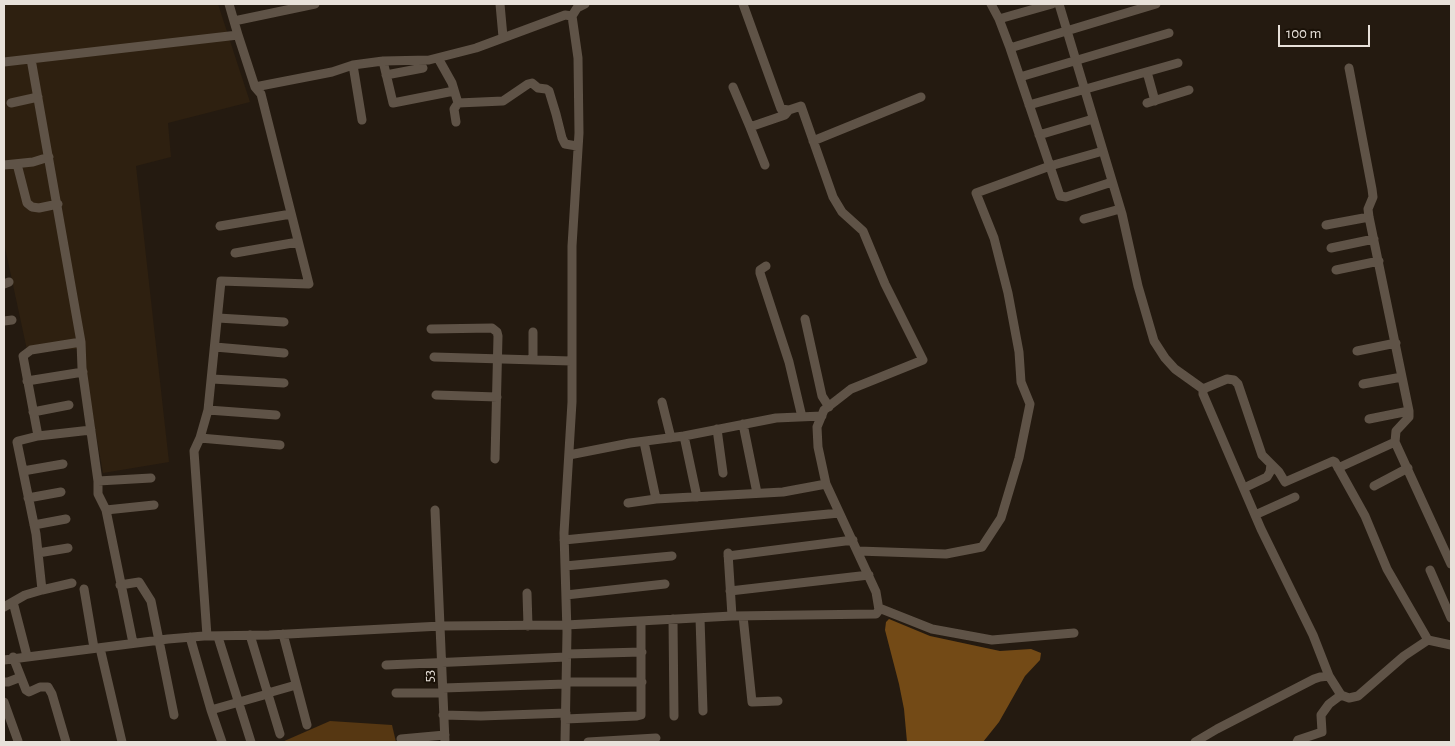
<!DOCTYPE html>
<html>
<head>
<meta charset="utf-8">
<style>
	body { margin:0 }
	#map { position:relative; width:1455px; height:746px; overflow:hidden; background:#241a10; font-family:"Alegreya Sans",sans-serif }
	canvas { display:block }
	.frame { position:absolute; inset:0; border:5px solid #e8e1da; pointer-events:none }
	.scale { position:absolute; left:1278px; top:25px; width:92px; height:22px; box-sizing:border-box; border:2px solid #e8e1da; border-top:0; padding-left:6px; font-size:15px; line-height:18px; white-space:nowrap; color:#e8e1da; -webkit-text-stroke:4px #1a1107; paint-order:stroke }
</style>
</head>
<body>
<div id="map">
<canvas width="1455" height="746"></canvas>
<div class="frame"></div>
<div class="scale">100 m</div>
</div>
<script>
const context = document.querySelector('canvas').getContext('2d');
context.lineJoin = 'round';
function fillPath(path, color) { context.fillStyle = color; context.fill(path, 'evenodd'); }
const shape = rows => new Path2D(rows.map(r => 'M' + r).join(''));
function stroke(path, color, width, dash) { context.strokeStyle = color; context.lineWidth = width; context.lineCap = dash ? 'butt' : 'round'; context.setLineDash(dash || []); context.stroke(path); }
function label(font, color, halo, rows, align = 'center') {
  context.font = font + ' "Alegreya Sans",sans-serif'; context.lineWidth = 4; context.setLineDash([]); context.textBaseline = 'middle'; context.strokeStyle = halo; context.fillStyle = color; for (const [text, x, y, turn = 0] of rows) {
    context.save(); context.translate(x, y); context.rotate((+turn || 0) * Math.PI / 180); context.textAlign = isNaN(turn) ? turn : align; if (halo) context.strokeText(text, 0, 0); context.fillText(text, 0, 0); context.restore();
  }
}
fillPath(shape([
	[4,4,218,4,250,102,168,123,171,157,136,166,169,462,103,473,81,349,27,350,4,243]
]), '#2e2010');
fillPath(shape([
	[330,721,392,725,396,742,282,742]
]), '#563712');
fillPath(shape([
	[889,619,930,636,1000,651,1031,649,1041,653,1040,660,1025,676,999,722,983,742,907,742,904,709,899,684,885,630,886,622]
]), '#734a16');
stroke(shape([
	[229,4,238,35],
	[500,4,503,37],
	[991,4,999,19,1010,48,1060,196,1066,197,1112,182],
	[1059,4,1122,214,1138,286,1154,341,1165,358,1175,369,1203,389],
	[999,19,1052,4],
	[234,21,315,4],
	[1010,48,1156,4],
	[438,58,452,83,458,103,503,101,528,84,532,83,538,88,546,89,549,91,556,114,562,138,565,144,577,146],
	[383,61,393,103,454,91],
	[4,62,238,35,255,87,261,94,309,284,221,281,208,410,200,438,194,451,207,636],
	[353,65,362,120],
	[1349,68,1372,189,1373,197,1368,209,1369,217,1409,411,1409,417,1396,431,1395,442],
	[1147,72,1155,101],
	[386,75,423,68],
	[1020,77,1169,33],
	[255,87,332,72,353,65,383,61,429,60,476,48,565,15,572,16],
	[733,87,750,127,785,115,789,110],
	[11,103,38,97],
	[1147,103,1189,90],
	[1029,105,1178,63],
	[456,122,454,109,458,103],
	[750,127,765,165],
	[1039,135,1093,119],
	[813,141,921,97],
	[17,164,27,203,32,207,39,208,58,204],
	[4,165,33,162,49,157],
	[1084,219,1120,209],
	[1326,225,1369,217],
	[220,226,291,214],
	[1331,248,1374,239],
	[235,253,298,242],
	[766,266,760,270,760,273,789,362,802,417],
	[1336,270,1379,261],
	[4,284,9,282],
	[218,318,284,322],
	[805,319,822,396,829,407],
	[4,321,12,320],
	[431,329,492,328,497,332,498,336,495,459],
	[533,332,533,360],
	[81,342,82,368,98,481,98,494,106,510,133,643],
	[215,347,284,353],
	[1357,351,1396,343],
	[434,357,571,361],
	[212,379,284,383],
	[27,381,83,372],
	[1363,384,1402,377],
	[436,395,497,397],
	[662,402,671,438],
	[208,410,276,415],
	[33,412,69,405],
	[1369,419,1409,411],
	[743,424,757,493],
	[717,429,723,473],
	[38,436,91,430],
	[684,436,697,497],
	[200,438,280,445],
	[644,442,656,499],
	[569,455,630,443,684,436,776,418,822,416],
	[1338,468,1395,442,1451,564],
	[23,471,63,464],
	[98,481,151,478],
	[1374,486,1408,468],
	[1244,488,1267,477,1270,472,1271,464],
	[28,498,61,492],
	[628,503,656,499,783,492,826,484],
	[106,510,154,505],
	[435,510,445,742],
	[1255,515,1295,497],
	[34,525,66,519],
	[564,540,839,513],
	[858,551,946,554,982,547,1001,518,1019,458,1030,404,1021,382,1019,352,1008,293,994,238,976,193,1050,166,1103,151],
	[38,553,68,548],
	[728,553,732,616],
	[728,556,853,540],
	[565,566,672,556],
	[1430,570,1451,618],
	[120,585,139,582,151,601,174,715],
	[84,589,94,648],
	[42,590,72,583],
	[730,591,869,575],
	[527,593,528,626],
	[566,595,665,584],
	[13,602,27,656],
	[4,607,25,595,42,590,36,534,17,442,18,441,38,436,23,356,31,350,81,342,31,59],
	[879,608,932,629,992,640,1074,633],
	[743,616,752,702,778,701],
	[700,618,703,711],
	[673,619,674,716],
	[283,634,307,725],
	[250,635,280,734],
	[190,637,211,710,222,742],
	[218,637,251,742],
	[1428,640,1387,569,1365,516,1335,462,1333,461,1285,482,1279,472,1262,455,1238,384,1234,380,1227,379,1203,389,1203,394,1261,529,1313,635,1329,676,1341,695,1349,698,1358,696,1404,656,1428,640,1451,645],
	[100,648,122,742],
	[567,654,642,652],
	[13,657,26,690,29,692,40,687,48,687,52,694,66,742],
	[4,660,168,639,204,636,269,635,441,626,566,625,732,616,876,614,879,610,876,592,826,484,818,447,817,427,824,410,851,389,923,360,885,284,863,231,842,212,833,197,801,106,789,110,781,109,743,4],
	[386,665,566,657],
	[4,682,8,682,21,677],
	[566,682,642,682],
	[443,688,566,684],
	[268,693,296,685],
	[396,693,443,693],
	[4,702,18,741],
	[211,710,264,695],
	[443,715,481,716,566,713],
	[565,719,637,716,641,715,641,621],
	[401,739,445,735],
	[565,742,567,632,564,533,572,402,572,246,579,133,578,58,572,16,577,8,585,4],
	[588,742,656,738],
	[1195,742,1217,729,1314,679,1320,677,1329,676],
	[1297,742,1298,740,1322,732,1321,715,1329,704,1341,695]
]), '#5f5347', 9);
label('15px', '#e8e1da', '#1a1107', [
	["53",429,676,-91]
]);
</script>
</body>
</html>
